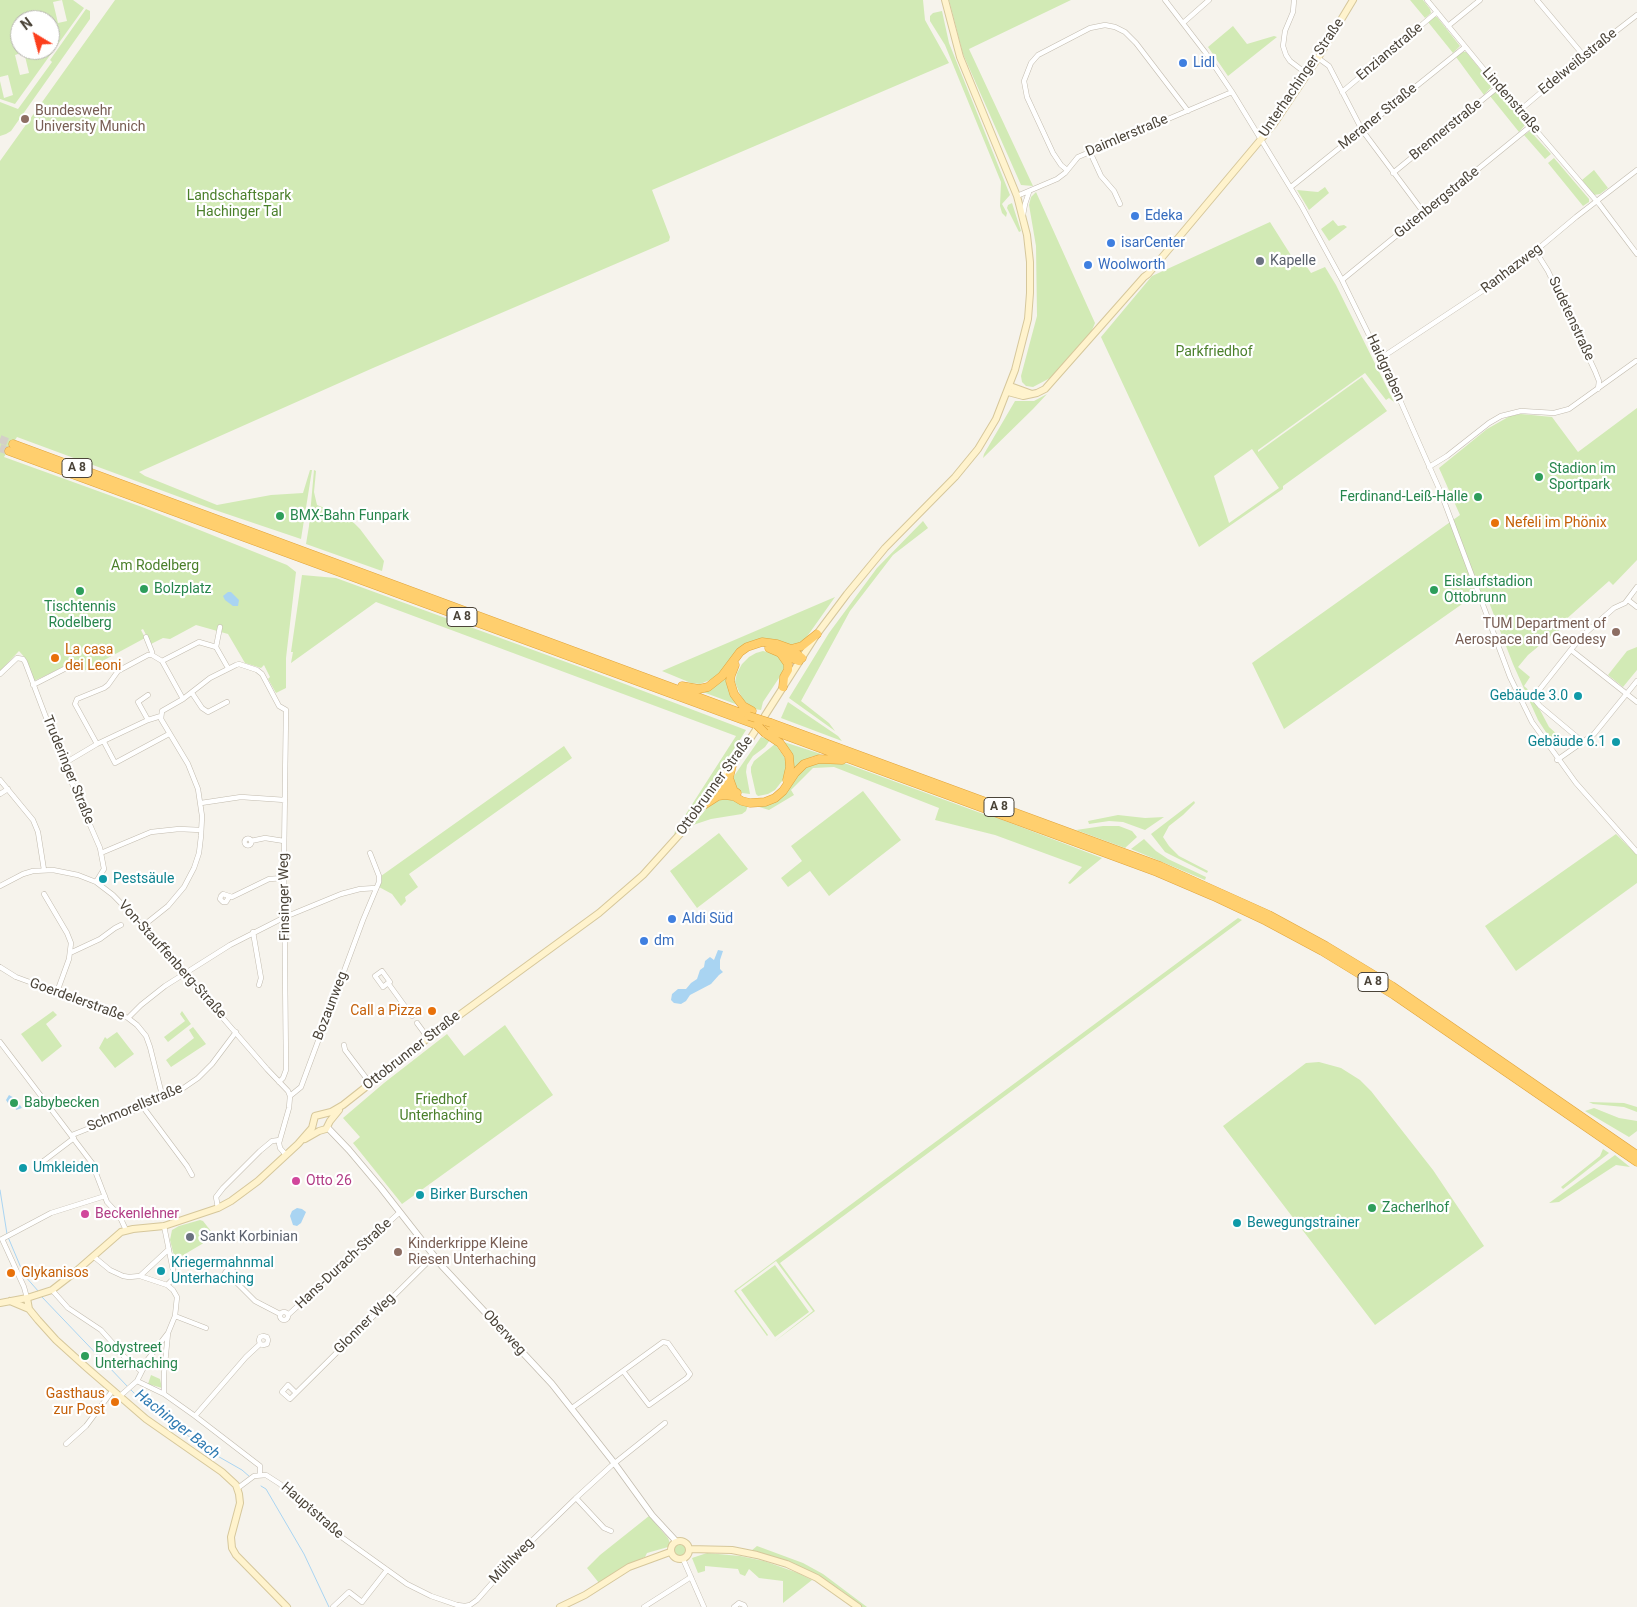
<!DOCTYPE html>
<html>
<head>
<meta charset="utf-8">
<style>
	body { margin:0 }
	#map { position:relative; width:1637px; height:1607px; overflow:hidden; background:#f6f3ec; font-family:Roboto,sans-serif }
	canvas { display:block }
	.north { position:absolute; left:10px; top:10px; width:50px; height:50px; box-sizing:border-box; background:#fff; border:1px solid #b7b4b0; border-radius:50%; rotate:323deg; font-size:14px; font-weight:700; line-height:20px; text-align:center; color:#4b4439 }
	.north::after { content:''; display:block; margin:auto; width:18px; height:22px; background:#fc3f1d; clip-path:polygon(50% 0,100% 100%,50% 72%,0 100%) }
</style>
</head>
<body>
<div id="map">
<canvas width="1637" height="1607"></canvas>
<div class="north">N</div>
</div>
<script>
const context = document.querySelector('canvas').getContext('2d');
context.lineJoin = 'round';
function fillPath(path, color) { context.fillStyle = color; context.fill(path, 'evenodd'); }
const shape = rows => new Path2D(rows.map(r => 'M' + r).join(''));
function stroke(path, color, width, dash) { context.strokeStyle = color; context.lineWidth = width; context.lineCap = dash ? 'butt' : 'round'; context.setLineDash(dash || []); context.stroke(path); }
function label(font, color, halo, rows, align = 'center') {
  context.font = font + ' Roboto,sans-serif'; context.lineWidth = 4.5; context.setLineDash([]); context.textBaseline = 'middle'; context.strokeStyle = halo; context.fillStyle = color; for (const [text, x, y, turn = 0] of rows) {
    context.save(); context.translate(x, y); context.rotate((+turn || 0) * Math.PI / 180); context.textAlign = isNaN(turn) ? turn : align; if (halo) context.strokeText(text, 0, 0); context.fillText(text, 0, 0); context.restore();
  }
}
fillPath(shape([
	[0,0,62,0,53,2,58,23,67,21,62,0,73,0,84,8,15,104,0,99,0,81,4,98,13,95,8,75,0,77],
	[49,17,54,38,50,39,50,50,41,50,42,56,32,58,30,50,20,50,20,20,40,20],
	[24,52,29,73,20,75,15,55],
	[115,0,923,0,925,20,949,63,652,190,670,237,669,241,373,368,139,472,145,476,217,505,271,495,303,493,310,470,312,470,301,539,212,509,17,437,4,457,142,507,287,565,296,572,286,658,286,688,276,693,268,679,270,677,264,665,261,668,245,663,228,634,196,625,170,639,163,638,151,644,143,629,141,630,145,638,82,672,76,661,34,681,26,659,19,651,0,671,0,161],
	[949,0,1071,0,969,49,1033,186,1021,185,963,54],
	[1410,0,1423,0,1430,9,1431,13,1425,18],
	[86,9,90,11,90,19,11,131,6,134,0,136,0,102,18,109,52,62,50,60],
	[942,11,949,43,1010,195,1002,204,1007,213,1006,217,1002,213,1000,206,1001,182,945,45,930,21,930,16,933,13],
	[1433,17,1437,17,1460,46,1453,53,1428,22],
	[1233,26,1247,44,1274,36,1277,37,1228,76,1208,47],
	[1463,52,1466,52,1493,85,1484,95,1456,57],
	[1496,92,1499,92,1526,124,1519,132,1490,96],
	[1530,131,1551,154,1545,159,1524,135],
	[1554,158,1589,199,1589,202,1583,206,1548,163],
	[1594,170,1608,188,1600,194,1594,195,1582,180],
	[1325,187,1329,193,1309,210,1297,190,1318,192],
	[1036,192,1095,323,1090,335,1052,377,1033,387,1026,386,1022,382,1021,376,1037,316,1036,246,1029,205,1031,197],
	[1012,203,1021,231,1019,232,1007,208,1008,205],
	[1333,220,1338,226,1344,225,1347,227,1329,241,1321,229],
	[1270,222,1299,268,1305,264,1311,273,1325,267,1336,285,1394,402,1389,398,1386,400,1365,373,1258,450,1258,452,1362,377,1387,411,1283,486,1283,489,1199,547,1101,337,1152,276],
	[1252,449,1279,488,1229,523,1214,476],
	[1047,394,1033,409,983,458,984,454,1015,401,1034,401],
	[1637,408,1637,560,1613,585,1609,581,1563,622,1565,625,1552,637,1551,636,1528,655,1518,667,1530,677,1524,686,1532,693,1533,701,1540,710,1549,727,1569,745,1563,747,1553,743,1538,720,1513,664,1485,592,1465,602,1284,729,1252,663,1460,515,1439,468,1487,429,1510,416,1521,414,1552,417,1578,452],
	[314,470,316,471,314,492,317,505,348,517,360,529,384,561,382,571,306,544,309,526],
	[923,521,928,528,893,555,850,611,801,701,829,723,835,731,789,698,829,633,877,568],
	[302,575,336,578,588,670,746,730,714,781,674,836,675,831,736,736,376,602,291,663,293,652,291,652],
	[835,597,806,638,796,645,788,646,770,639,753,641,717,677,700,684,691,683,662,671],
	[1637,647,1637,670,1623,687,1608,675,1627,651],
	[763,651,778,655,786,664,783,672,763,702,761,710,754,709,744,701,739,692,735,682,737,673,742,664,749,657,756,653],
	[728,674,730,694,738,705,700,691],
	[788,702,838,736,842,741,781,718],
	[761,737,770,740,765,747,753,756,747,765,746,772,750,794,742,793,737,789,733,782,734,776],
	[784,742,821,754,811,757,793,770,793,757],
	[775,744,785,758,787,768,786,776,775,790,768,794,758,796,756,794,751,772,751,767,754,761],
	[564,746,572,758,409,874,418,887,405,897,406,901,401,906,392,894,379,887,381,876],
	[836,760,986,815,987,814,1102,858,1070,884,1068,883,1082,867,995,835,935,820,939,808,834,767,813,768,791,790,794,795,769,810,756,806,756,805,766,803,810,762],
	[863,791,901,840,829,896,810,871,788,887,781,878,802,861,791,846],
	[722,798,733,799,748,805,746,811,742,814,711,819,693,825,707,808],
	[1194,801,1195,803,1183,815,1169,826,1163,837,1169,846,1179,856,1208,871,1207,873,1165,852,1151,834],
	[1118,815,1145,818,1164,817,1145,830,1123,822,1109,821,1089,824,1088,821],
	[1103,826,1119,826,1132,831,1137,837,1125,848,1076,830],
	[719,833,748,869,697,908,670,871],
	[1616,834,1637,855,1637,883,1516,971,1485,926],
	[1144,839,1156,851,1168,859,1206,877,1205,880,1131,849],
	[1238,918,1242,920,780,1263,815,1311,774,1342,813,1311,776,1261,736,1291,768,1335,767,1336,734,1291],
	[53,1011,57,1015,46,1024,62,1046,42,1062,21,1034],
	[182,1011,191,1024,168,1042,164,1037,185,1021,180,1014],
	[505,1025,553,1095,402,1204,353,1143,360,1137,343,1118,384,1083,447,1034,464,1056],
	[193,1027,206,1044,171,1067,166,1060,194,1038,189,1030],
	[117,1032,134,1054,115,1068,99,1048,105,1037,107,1039],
	[1319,1062,1341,1068,1360,1080,1371,1091,1433,1170,1484,1246,1375,1325,1223,1126,1306,1063],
	[1589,1102,1624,1103,1637,1107,1637,1112,1624,1107,1593,1104],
	[1594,1108,1619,1118,1637,1121,1637,1131,1629,1137,1585,1111],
	[1603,1149,1609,1153,1563,1189,1561,1187,1600,1156],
	[1615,1155,1630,1167,1616,1165,1559,1202,1549,1203],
	[200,1220,203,1221,214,1235,202,1244,175,1260,170,1240,172,1230,179,1226],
	[775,1265,809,1312,775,1337,741,1290],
	[151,1375,160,1379,162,1388,148,1384],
	[649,1516,668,1538,670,1543,668,1547,647,1553,645,1557,632,1563,599,1583,587,1568,600,1555],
	'673 1550a7 7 0 1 1 14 0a7 7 0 1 1-14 0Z',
	[757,1546,803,1563,823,1574,867,1607,862,1607,842,1591,820,1577,751,1551],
	[707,1553,740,1556,764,1561,798,1573,812,1580,783,1603,783,1581,759,1578,749,1569,745,1576,740,1574,738,1569,705,1566,705,1571,698,1573,692,1558]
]), '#d2eab5');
fillPath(shape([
	[228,592,231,592,239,600,238,606,233,606,225,600,223,596],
	[718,950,723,951,720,960,720,969,723,972,719,975,711,984,690,995,686,1001,681,1004,674,1003,671,1000,672,994,678,989,686,989,691,983,697,979,700,970,704,967,705,961,710,957,714,960],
	[9,1095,16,1099,22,1108,16,1110,15,1106,8,1103,6,1100],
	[297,1208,302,1209,306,1212,301,1223,297,1226,293,1225,290,1216,292,1211]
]), '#a9d4f2');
stroke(shape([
	[0,1190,7,1234],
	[8,1237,24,1275,39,1292],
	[41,1296,128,1387],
	[131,1390,142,1401,191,1438,214,1454,242,1470,250,1477],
	[261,1486,266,1489,304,1554,329,1607]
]), '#a9d4f2', 1);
stroke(shape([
	[0,439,13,444],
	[0,448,9,451]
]), '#d4d0c8', 8, [8, 4]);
const minor = shape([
	[1165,0,1205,52,1232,92,1301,205,1342,280,1392,382,1441,493,1510,677,1532,722,1576,783,1637,852],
	[1294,0,1293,12,1285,31,1283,46,1286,55,1290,61,1307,74],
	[1427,0,1486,72,1600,205,1637,254],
	[1537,0,1584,56],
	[1183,23,1209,0],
	[1448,26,1480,0],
	[1318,58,1329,66,1362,130,1424,213],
	[1342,92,1437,12],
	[1519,111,1584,56,1637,15],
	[1090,152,1101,176,1114,191,1120,204],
	[1067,170,1061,165,1053,153,1027,97,1024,81,1031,63,1038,55,1090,28,1105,25,1115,27,1125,32,1136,43,1188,111],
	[1393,173,1498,87],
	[1291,187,1465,47],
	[1017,196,1057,179,1065,173,1078,157,1232,92],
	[1023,215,1025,204,1029,192],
	[1536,252,1548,271,1595,371,1599,381,1598,389],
	[1342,280,1532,125],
	[1381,358,1508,274,1576,217,1637,170],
	[1429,467,1447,456,1489,423,1501,416,1521,411,1554,413,1569,409,1636,361],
	[1628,600,1637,607],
	[146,637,152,652,152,655],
	[216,647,228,668],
	[1571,650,1637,702],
	[162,661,199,642,216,647,220,627],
	[162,661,183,699],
	[0,674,17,658,23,659,25,662,47,720,54,730,60,756,65,763,68,774,100,848,104,869,96,882],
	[33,685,76,663],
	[192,693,202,708,208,712,227,702],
	[148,720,161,716],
	[104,742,115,763,169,734],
	[1583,742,1540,706,1535,700,1536,694,1581,637,1614,608,1625,603,1637,587],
	[97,744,75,704,77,699,104,688,108,685,118,671,148,655,152,655,162,661],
	[1557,760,1594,734,1637,681],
	[65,763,97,744,148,720,138,702,148,695],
	[0,780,33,820,38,832,44,870],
	[0,794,8,789],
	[201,803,241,797,285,800],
	'244.5 842a3.5 3.5 0 1 1 7 0a3.5 3.5 0 1 1-7 0Z',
	[251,841,265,838,284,841],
	[101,853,151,832,179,829,201,830],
	[0,886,23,874,33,871,53,870,78,875,96,882,113,895,143,926,267,1069,288,1091,290,1096,289,1108,279,1143,280,1148,286,1155],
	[44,894,67,933,71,943,69,959,57,992],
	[229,897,226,902,223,902,220,899,221,896,223,894,232,897,269,879,284,878],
	[143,926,168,906,184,887,194,868,199,853,201,836,202,816,198,789,188,764,161,719,162,711,183,699,210,678,236,665,239,664,257,670,262,674,279,706,286,710,284,859,286,1070,283,1078,279,1082],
	[253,932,261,978,259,985],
	[70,953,100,939,115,928,121,925],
	[0,967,16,977,128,1018,137,1025,146,1036,150,1047,163,1099],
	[388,983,383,987,375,976,382,971,390,982,388,983,412,1016],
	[128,1018,141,1005,165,986,230,945,285,917,341,894,360,889,376,888],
	[417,1023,428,1038],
	[0,1042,92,1163,107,1202,119,1215,126,1230],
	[344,1045,345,1050,370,1083],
	[290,1096,301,1087,363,920,379,882,379,876,370,853],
	[143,1107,187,1166,192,1175],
	[72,1135,143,1107,182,1089,198,1078,212,1064,236,1032],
	[41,1163,74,1138],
	[218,1208,216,1197,223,1188,260,1151,272,1141,280,1140],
	[93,1256,110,1270,123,1276,129,1277,140,1276,167,1285],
	'224 1276a6 6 0 1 1 12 0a6 6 0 1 1-12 0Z',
	[140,1276,169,1249],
	[234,1280,255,1301,280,1314],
	[52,1290,68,1308,101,1330,118,1349,120,1353,141,1371],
	[27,1298,24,1287,2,1239,51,1213,105,1196],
	'280 1316a4 4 0 1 1 8 0a4 4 0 1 1-8 0Z',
	[288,1315,400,1212],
	[175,1316,206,1328],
	[137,1381,164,1394,195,1416,260,1466,260,1474],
	[295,1392,288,1385,282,1392,290,1399,434,1256],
	[164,1394,164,1374,168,1333,175,1316,177,1297,173,1290,167,1285,173,1279,174,1275,164,1226],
	[120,1396,137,1381,148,1359,168,1333],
	[572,1408,663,1342,668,1343,690,1374,687,1378,649,1405,623,1371],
	[195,1416,246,1357,260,1344,263,1345,267,1344,268,1340,267,1337,263,1336,260,1337,259,1340,260,1344],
	[66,1444,86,1426,113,1390],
	[238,1488,254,1476,266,1475,280,1484,326,1526,407,1584,431,1596,457,1605,465,1606,470,1605,477,1600,515,1557,576,1498,611,1466,665,1423],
	[576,1498,604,1528,611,1531],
	[683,1559,704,1607],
	[333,1607,349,1592,362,1602,387,1570],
	[644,1607,691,1577],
	[734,1607,739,1603,744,1605,745,1607]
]);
const tertiary = shape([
	[328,1128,349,1150,381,1188,442,1266,552,1384,615,1464,652,1515,676,1541]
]);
const secondary = shape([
	[1010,386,1032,394],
	[1008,392,1023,396,1037,393,1045,389,1144,277,1148,274,1273,125,1318,58,1353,0],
	[305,1139,319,1131,326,1129,330,1121,339,1110],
	[27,1298,29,1309,38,1320,56,1340,87,1368,146,1419,222,1472,236,1485,239,1494,240,1503,231,1537,232,1548,236,1555,287,1607],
	[10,1301,29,1309],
	[0,1303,27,1298,52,1290,74,1273,121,1232,133,1229,164,1226,218,1208,231,1201,258,1181,298,1144,312,1128,315,1116,331,1112,343,1105,428,1038,599,913,643,875,688,825,750,739,817,634,847,594,885,548,955,477,978,449,996,419,1015,370,1028,319,1030,293,1030,262,1027,235,1017,196,960,57,945,0],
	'671 1550a9 9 0 1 1 18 0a9 9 0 1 1-18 0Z',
	[689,1549,732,1550,757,1555,787,1564,817,1578,858,1607],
	[560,1607,585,1595,629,1567,670,1552]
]);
const motorway = shape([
	[13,444,749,716],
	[9,451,757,725],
	[769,648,799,661],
	[791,649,802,646,817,634],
	[781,654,788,664,788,670,784,677,783,687],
	[735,665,731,675,730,681,734,694,743,706,752,711],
	[682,686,699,689,708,687,722,676,740,652,747,647,762,642,777,644,791,649,802,658],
	[771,723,1160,866,1269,915,1326,946,1392,986,1637,1155],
	[768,729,1157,872,1213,896,1266,921,1322,951,1394,995,1637,1162],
	[765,733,780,743,789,756,790,767,787,780],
	[732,766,729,778,733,789],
	[721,782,737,793],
	[717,786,742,801,750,803,765,802,775,798,783,791,795,773,804,764,819,759,842,760],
	[704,805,718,796,725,795,732,796]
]);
stroke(minor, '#c2bbae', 5.5);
stroke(tertiary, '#c2bbae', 7);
stroke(secondary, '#d6c79b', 8);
stroke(motorway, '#e0a43c', 9);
stroke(minor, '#fff', 4.5);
stroke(tertiary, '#fff', 5.5);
stroke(secondary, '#fff3cd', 6);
stroke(motorway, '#ffcf6e', 8);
const motorwayBridge = shape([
	[749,716,771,723],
	[757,725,765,733]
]);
stroke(motorwayBridge, '#e0a43c', 9, []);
stroke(motorwayBridge, '#ffcf6e', 8);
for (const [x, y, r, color] of [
	[1183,63,5,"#3f7fe0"],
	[25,119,5,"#8d6e63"],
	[1135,216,5,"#3f7fe0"],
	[1111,243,5,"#3f7fe0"],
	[1260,261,5,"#6b7280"],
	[1088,265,5,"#3f7fe0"],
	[1539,477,5,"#2e9e5b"],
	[1478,497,5,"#2e9e5b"],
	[280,516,5,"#2e9e5b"],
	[1495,523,5,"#e8710a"],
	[144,589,5,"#2e9e5b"],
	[1434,590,5,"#2e9e5b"],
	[80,591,5,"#2e9e5b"],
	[1616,632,5,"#8d6e63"],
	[55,658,5,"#e8710a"],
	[1578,696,5,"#0f9aa8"],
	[1616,742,5,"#0f9aa8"],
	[103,879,5,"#0f9aa8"],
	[672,919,5,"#3f7fe0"],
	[644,941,5,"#3f7fe0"],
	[432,1011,5,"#e8710a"],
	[14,1103,5,"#2e9e5b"],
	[23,1168,5,"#0f9aa8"],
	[296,1181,5,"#d1479c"],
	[420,1195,5,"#0f9aa8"],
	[1372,1208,5,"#2e9e5b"],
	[85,1214,5,"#d1479c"],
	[1237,1223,5,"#0f9aa8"],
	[190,1237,5,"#6b7280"],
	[398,1252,5,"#8d6e63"],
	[161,1271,5,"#0f9aa8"],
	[11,1273,5,"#e8710a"],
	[85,1356,5,"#2e9e5b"],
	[115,1402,5,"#e8710a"]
]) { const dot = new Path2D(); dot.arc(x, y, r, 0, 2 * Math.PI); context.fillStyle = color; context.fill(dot); stroke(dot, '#fff', 2); }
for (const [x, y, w] of [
	[77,468,30],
	[462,617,30],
	[999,807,30],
	[1373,982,30]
]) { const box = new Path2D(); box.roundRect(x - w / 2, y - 9.5, w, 19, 4); context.fillStyle = '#fff'; context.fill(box); stroke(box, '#4b4439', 1); }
label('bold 12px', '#4b4439', null, [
	["A 8",77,468],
	["A 8",462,617],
	["A 8",999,807],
	["A 8",1373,982]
]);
label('14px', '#4b4439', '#fff', [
	["Enzianstraße",1390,52,-40],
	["Edelweißstraße",1578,62,-39],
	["Unterhachinger Straße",1302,78,-56],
	["Lindenstraße",1511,101,49],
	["Meraner Straße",1378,117,-39],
	["Brennerstraße",1446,130,-39],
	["Daimlerstraße",1127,136,-23],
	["Gutenbergstraße",1437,203,-39],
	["Ranhazweg",1512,269,-37],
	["Sudetenstraße",1571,319,65],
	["Haidgraben",1385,368,65],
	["Truderinger Straße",68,770,68],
	["Ottobrunner Straße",715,786,-54],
	["Finsinger Weg",285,897,-91],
	["Von-Stauffenberg-Straße",172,960,48],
	["Goerdelerstraße",77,1000,20],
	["Bozaunweg",331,1006,-69],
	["Ottobrunner Straße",412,1051,-38],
	["Schmorellstraße",135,1108,-23],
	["Hans-Durach-Straße",344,1264,-43],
	["Glonner Weg",365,1324,-45],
	["Oberweg",504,1333,47],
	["Hauptstraße",312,1511,41],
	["Mühlweg",512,1561,-46]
]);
label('14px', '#366cbe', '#fff', [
	["Lidl",1193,63],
	["Edeka",1145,216],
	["isarCenter",1121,243],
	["Woolworth",1098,265],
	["Aldi Süd",682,919],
	["dm",654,941]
], 'left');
label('14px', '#785e54', '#fff', [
	["Bundeswehr",35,111],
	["University Munich",35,127],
	["TUM Department of",1606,624,"right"],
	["Aerospace and Geodesy",1606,640,"right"],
	["Kinderkrippe Kleine",408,1244],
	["Riesen Unterhaching",408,1260]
], 'left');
label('14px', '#4a7f2a', '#fff', [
	["Landschaftspark",239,196],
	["Hachinger Tal",239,212],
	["Parkfriedhof",1214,352],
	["Am Rodelberg",155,566],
	["Friedhof",441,1100],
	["Unterhaching",441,1116]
]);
label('14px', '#5b616d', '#fff', [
	["Kapelle",1270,261],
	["Sankt Korbinian",200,1237]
], 'left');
label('14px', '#27864d', '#fff', [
	["Stadion im",1549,469],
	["Sportpark",1549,485],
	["Ferdinand-Leiß-Halle",1468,497,"right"],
	["BMX-Bahn Funpark",290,516],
	["Eislaufstadion",1444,582],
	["Ottobrunn",1444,598],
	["Bolzplatz",154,589],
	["Tischtennis",80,607,"center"],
	["Rodelberg",80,623,"center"],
	["Babybecken",24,1103],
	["Zacherlhof",1382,1208],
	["Bodystreet",95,1348],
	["Unterhaching",95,1364]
], 'left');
label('14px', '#c56008', '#fff', [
	["Nefeli im Phönix",1505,523],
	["La casa",65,650],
	["dei Leoni",65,666],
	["Call a Pizza",422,1011,"right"],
	["Glykanisos",21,1273],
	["Gasthaus",105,1394,"right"],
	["zur Post",105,1410,"right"]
], 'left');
label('14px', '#0d838f', '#fff', [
	["Gebäude 3.0",1568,696,"right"],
	["Gebäude 6.1",1606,742,"right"],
	["Pestsäule",113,879],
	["Umkleiden",33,1168],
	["Birker Burschen",430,1195],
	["Bewegungstrainer",1247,1223],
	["Kriegermahnmal",171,1263],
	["Unterhaching",171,1279]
], 'left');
label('14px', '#b23c85', '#fff', [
	["Otto 26",306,1181],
	["Beckenlehner",95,1214]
], 'left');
label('italic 15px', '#2e7ab2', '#fff', [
	["Hachinger Bach",177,1425,38]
]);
</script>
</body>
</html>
